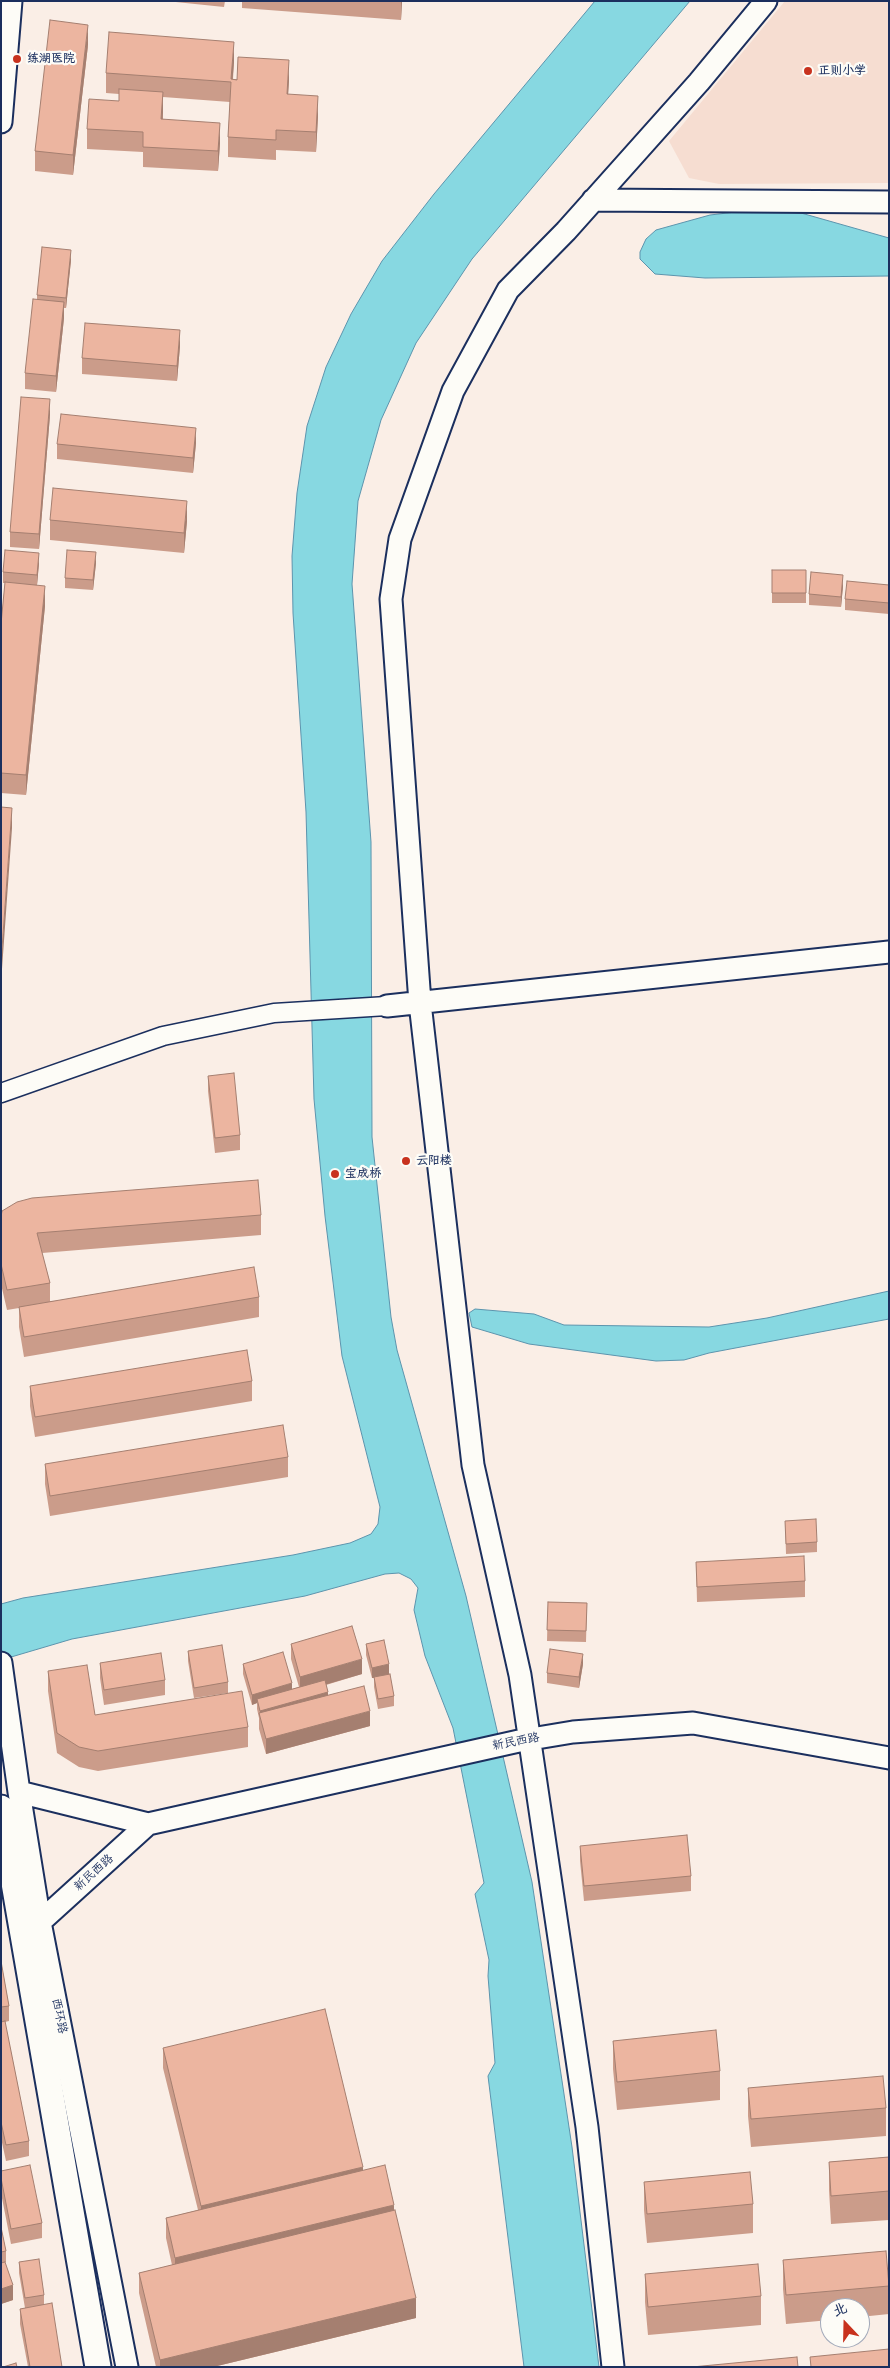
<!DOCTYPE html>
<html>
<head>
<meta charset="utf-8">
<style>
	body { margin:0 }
	#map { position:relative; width:890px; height:2368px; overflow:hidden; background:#faeee6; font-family:Pangolin,"LXGW WenKai TC",sans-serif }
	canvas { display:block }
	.frame { position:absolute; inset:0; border:2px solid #1b2f5e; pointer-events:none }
	.north { position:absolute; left:820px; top:2298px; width:50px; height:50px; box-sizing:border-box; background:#fdfcf7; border:1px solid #a3aaba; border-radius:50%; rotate:339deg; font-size:14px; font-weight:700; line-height:20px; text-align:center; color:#1b2f5e }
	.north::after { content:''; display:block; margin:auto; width:18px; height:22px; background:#c8321e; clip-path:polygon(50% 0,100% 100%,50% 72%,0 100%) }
</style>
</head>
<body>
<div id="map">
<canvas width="890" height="2368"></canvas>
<div class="frame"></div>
<div class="north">北</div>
</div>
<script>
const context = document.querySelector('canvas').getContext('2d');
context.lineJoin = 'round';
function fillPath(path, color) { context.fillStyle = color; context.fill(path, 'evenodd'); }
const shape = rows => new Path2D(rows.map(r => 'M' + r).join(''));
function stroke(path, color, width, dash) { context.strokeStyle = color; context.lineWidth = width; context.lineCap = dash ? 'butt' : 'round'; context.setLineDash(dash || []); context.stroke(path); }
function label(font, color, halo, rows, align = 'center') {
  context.font = font + ' Pangolin,"LXGW WenKai TC",sans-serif'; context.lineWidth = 4.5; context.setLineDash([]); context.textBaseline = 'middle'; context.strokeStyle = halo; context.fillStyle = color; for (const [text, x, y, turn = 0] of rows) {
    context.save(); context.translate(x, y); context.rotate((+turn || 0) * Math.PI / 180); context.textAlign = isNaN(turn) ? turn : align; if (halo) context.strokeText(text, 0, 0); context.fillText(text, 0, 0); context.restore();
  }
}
fillPath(shape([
	[785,1,889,1,889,183,719,184,689,178,669,141]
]), '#f6ddd1');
const water = shape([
	[595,1,690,1,472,259,416,343,381,420,358,501,352,584,371,842,372,1137,391,1317,397,1350,466,1596,532,1882,572,2147,599,2367,524,2367,488,2076,495,2063,488,1976,489,1960,475,1894,484,1883,453,1728,425,1656,414,1610,418,1588,411,1579,399,1573,385,1574,305,1596,72,1639,1,1660,1,1604,23,1598,293,1555,350,1543,371,1534,378,1524,380,1507,342,1356,325,1216,314,1099,306,812,293,613,292,556,297,493,307,426,326,367,351,314,382,261,434,194,595,1],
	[753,210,801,213,889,238,889,276,705,278,655,274,640,259,640,252,646,239,656,230,710,215,753,210],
	[889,1291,889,1319,709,1353,684,1360,656,1361,529,1344,472,1327,469,1313,475,1309,534,1314,564,1325,709,1327,767,1318,889,1291]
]);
fillPath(water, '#87d8e1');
stroke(water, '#5c94ad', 1);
const minor = shape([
	[1,1093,163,1036,274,1013,387,1006]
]);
const tertiary = shape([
	[1,122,11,1],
	[593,200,889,202],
	[387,1006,889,952],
	[1,1663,19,1792,40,1922,127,2367],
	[19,1792,148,1824,519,1741,573,1732,693,1723,889,1758],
	[40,1922,148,1824],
	[613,2367,587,2127,520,1675,473,1465,420,1003,391,599,400,539,453,391,508,290,566,231,699,82,766,1]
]);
const secondary = shape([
	[1,1808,98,2367]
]);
stroke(minor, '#1b2f5e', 21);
stroke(tertiary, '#1b2f5e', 25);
stroke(secondary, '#1b2f5e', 29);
stroke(minor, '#fdfcf7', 18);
stroke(tertiary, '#fdfcf7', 21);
stroke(secondary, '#fdfcf7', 25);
fillPath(shape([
	[166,1,225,1,224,7],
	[242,1,402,1,401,20,242,8],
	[88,45,73,175,35,171,35,151],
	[234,62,233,79,289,80,288,94,318,116,316,152,276,150,276,160,228,157,228,137,230,102,163,97,163,119,220,143,218,171,143,167,143,152,87,149,87,129,119,101,119,94,106,93,106,73],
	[71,260,66,308,64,308,64,318,56,392,25,389,25,373,37,300,37,295],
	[180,346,177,381,82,374,82,358],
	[50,415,39,549,10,547,10,532],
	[196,443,193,473,57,459,57,444],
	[50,520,187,521,184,553,50,540],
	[39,563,37,585,45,606,26,795,1,793,1,624,5,583,3,583,3,572],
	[96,563,93,590,65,588,65,578],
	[772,570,806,570,806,603,772,603],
	[889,585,889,614,845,610,845,599],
	[843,586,841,607,809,605,809,594],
	[208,1076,240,1135,240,1150,215,1153,208,1091],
	[261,1215,261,1235,42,1253,50,1283,50,1301,259,1297,259,1317,24,1357,19,1327,19,1308,7,1310,1,1284,1,1217],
	[252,1381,252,1401,35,1437,30,1406,30,1386],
	[288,1457,288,1477,50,1516,45,1484,45,1464],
	[785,1521,817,1542,817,1552,786,1554],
	[696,1562,805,1581,805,1597,697,1602],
	[548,1602,587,1603,586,1642,547,1641],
	[291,1644,362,1674,326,1685,328,1695,370,1726,266,1754,259,1729,259,1718,257,1709,257,1703,252,1705,243,1674,243,1664,292,1689,299,1687,291,1659],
	[366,1644,389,1674,394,1696,394,1706,378,1709,374,1687,374,1678,372,1678,366,1655],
	[188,1651,228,1682,228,1693,194,1698,188,1661],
	[100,1663,165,1680,165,1695,104,1705,100,1678],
	[583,1664,579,1688,547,1683,547,1673],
	[48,1671,95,1715,248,1727,248,1747,98,1771,79,1767,57,1753,48,1691],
	[580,1846,691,1876,691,1891,584,1901,580,1861],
	[1,1961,9,2006,9,2021,5,2022,29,2141,29,2156,6,2161,1,2138],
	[613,2041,720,2071,720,2100,617,2110,613,2069],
	[163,2048,363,2171,394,2211,416,2318,213,2367,156,2367,139,2293,139,2273,172,2265,166,2238,166,2218,198,2210,163,2068],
	[748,2088,886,2108,886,2136,751,2147,748,2116],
	[889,2157,889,2220,831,2224,829,2190,829,2162],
	[1,2171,42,2223,42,2238,11,2244,1,2193],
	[644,2182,753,2204,753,2233,647,2243,644,2210],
	[1,2227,6,2251,6,2262,5,2262,13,2300,1,2304,1,2263,5,2262,1,2263],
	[783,2260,889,2279,889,2314,860,2317,860,2308,830,2308,830,2320,786,2324,783,2289],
	[19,2262,44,2295,44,2305,62,2367,28,2367,20,2324,20,2309,25,2308,19,2273],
	[645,2274,761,2296,761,2325,648,2335,645,2302]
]), '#cb9c8a');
fillPath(shape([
	[401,1,402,1,401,20],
	[88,25,88,45,73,175,73,155],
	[234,42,234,62,231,97,231,79],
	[289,60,289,80,287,114,287,94],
	[163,92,163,112,161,139,161,119],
	[318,96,318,116,316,152,316,132],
	[220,123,220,143,218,171,218,151],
	[71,250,71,260,66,308,66,298],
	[64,302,64,318,56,392,56,376],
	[180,330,180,346,177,381,177,366],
	[50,399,50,415,39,549,39,534],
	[196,428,196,443,193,473,193,458],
	[187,501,187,521,184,553,184,533],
	[96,552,96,563,93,590,93,580],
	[39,553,39,563,37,585,37,575],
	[843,575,843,586,841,607,841,597],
	[45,586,45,606,26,795,26,775],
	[12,808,12,828,1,983,1,963],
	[583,1654,583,1664,579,1688,579,1677],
	[362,1659,362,1674,300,1692,300,1677],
	[389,1664,389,1675,372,1678,372,1668],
	[292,1683,292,1693,257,1699,257,1703,252,1705,252,1695],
	[328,1692,328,1703,260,1717,260,1711],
	[370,1711,370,1726,266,1754,266,1739],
	[363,2167,363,2187,201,2226,201,2206],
	[394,2205,394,2225,175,2278,175,2258],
	[13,2285,13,2300,1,2304,1,2289],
	[416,2298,416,2318,213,2367,160,2367,160,2360]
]), '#a57f70');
const building = shape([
	[50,20,88,25,73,155,35,151,50,20],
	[109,32,234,42,231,79,237,80,238,57,289,60,287,94,318,96,316,132,276,130,276,140,228,137,231,82,106,73,109,32],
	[119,89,163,92,161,119,220,123,218,151,143,147,143,132,87,129,89,99,119,101,119,89],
	[42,247,71,250,66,298,37,295,42,247],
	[33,299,64,302,56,376,25,373,33,299],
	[85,323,180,330,177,366,82,358,85,323],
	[21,397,50,399,39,534,10,532,21,397],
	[61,414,196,428,193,458,57,444,61,414],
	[53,488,187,501,184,533,50,520,53,488],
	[5,550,39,553,37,575,3,572,5,550],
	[67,550,96,552,93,580,65,578,67,550],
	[772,570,806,570,806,593,772,593,772,570],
	[811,572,843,575,841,597,809,594,811,572],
	[847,581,889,585,889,603,845,599,847,581],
	[5,582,45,586,26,775,1,773,1,624,5,582],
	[1,807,12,808,1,963,1,807],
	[234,1073,240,1135,215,1138,208,1076,234,1073],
	[258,1180,261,1215,37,1233,50,1283,7,1290,1,1264,1,1217,2,1211,17,1202,32,1198,258,1180],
	[254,1267,259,1297,24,1337,19,1307,254,1267],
	[247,1350,252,1381,35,1417,30,1386,247,1350],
	[283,1425,288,1457,50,1496,45,1464,283,1425],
	[816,1519,817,1542,786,1544,785,1521,816,1519],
	[804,1556,805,1581,697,1587,696,1562,804,1556],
	[548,1602,587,1603,586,1631,547,1630,548,1602],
	[352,1626,362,1659,300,1677,291,1644,352,1626],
	[384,1640,389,1664,372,1668,366,1644,384,1640],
	[222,1645,228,1682,194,1688,188,1651,222,1645],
	[550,1649,583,1654,579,1677,547,1673,550,1649],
	[283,1652,292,1683,252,1695,243,1664,283,1652],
	[161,1653,165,1680,104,1690,100,1663,161,1653],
	[87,1665,95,1715,242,1691,248,1727,98,1751,79,1747,57,1733,48,1671,87,1665],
	[390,1674,394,1696,378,1699,374,1677,390,1674],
	[325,1680,328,1692,260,1711,257,1699,325,1680],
	[364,1686,370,1711,266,1739,259,1713,364,1686],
	[687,1835,691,1876,584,1886,580,1846,687,1835],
	[1,1961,9,2006,1,2007,1,1961],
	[325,2009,363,2167,201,2206,163,2048,325,2009],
	[5,2021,29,2141,6,2145,1,2122,1,2022,5,2021],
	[716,2030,720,2071,617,2082,613,2041,716,2030],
	[883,2076,886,2108,751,2119,748,2088,883,2076],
	[889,2157,889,2191,831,2196,829,2162,889,2157],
	[30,2165,42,2223,11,2229,1,2178,1,2171,30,2165],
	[385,2165,394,2205,175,2258,166,2218,385,2165],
	[750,2172,753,2204,647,2214,644,2182,750,2172],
	[395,2210,416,2298,160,2360,139,2273,395,2210],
	[1,2227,6,2251,1,2252,1,2227],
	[886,2251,889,2286,786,2295,783,2260,886,2251],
	[39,2259,44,2295,25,2298,19,2262,39,2259],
	[5,2262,13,2285,1,2289,1,2263,5,2262],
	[758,2264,761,2296,648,2307,645,2274,758,2264],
	[52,2303,62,2367,30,2367,20,2309,52,2303],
	[889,2349,889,2367,811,2367,810,2357,889,2349],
	[797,2357,798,2367,692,2367,797,2357],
	[16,2363,17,2367,3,2367,16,2363]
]);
fillPath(building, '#ecb5a0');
stroke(building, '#a57f70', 1);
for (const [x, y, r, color] of [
	[17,59,5,"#c8321e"],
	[808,71,5,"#c8321e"],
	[406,1161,5,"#c8321e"],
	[335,1174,5,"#c8321e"]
]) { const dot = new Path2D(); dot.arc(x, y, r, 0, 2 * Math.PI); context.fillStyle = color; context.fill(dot); stroke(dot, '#fdfcf7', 2); }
label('bold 12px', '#1b2f5e', '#fdfcf7', [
	["练湖医院",27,59],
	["正则小学",818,71],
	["云阳楼",416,1161],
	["宝成桥",345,1174]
], 'left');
label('12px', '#1b2f5e', '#fdfcf7', [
	["新民西路",516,1742,-11],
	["新民西路",94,1873,-42],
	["西环路",59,2016,79]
]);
</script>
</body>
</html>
